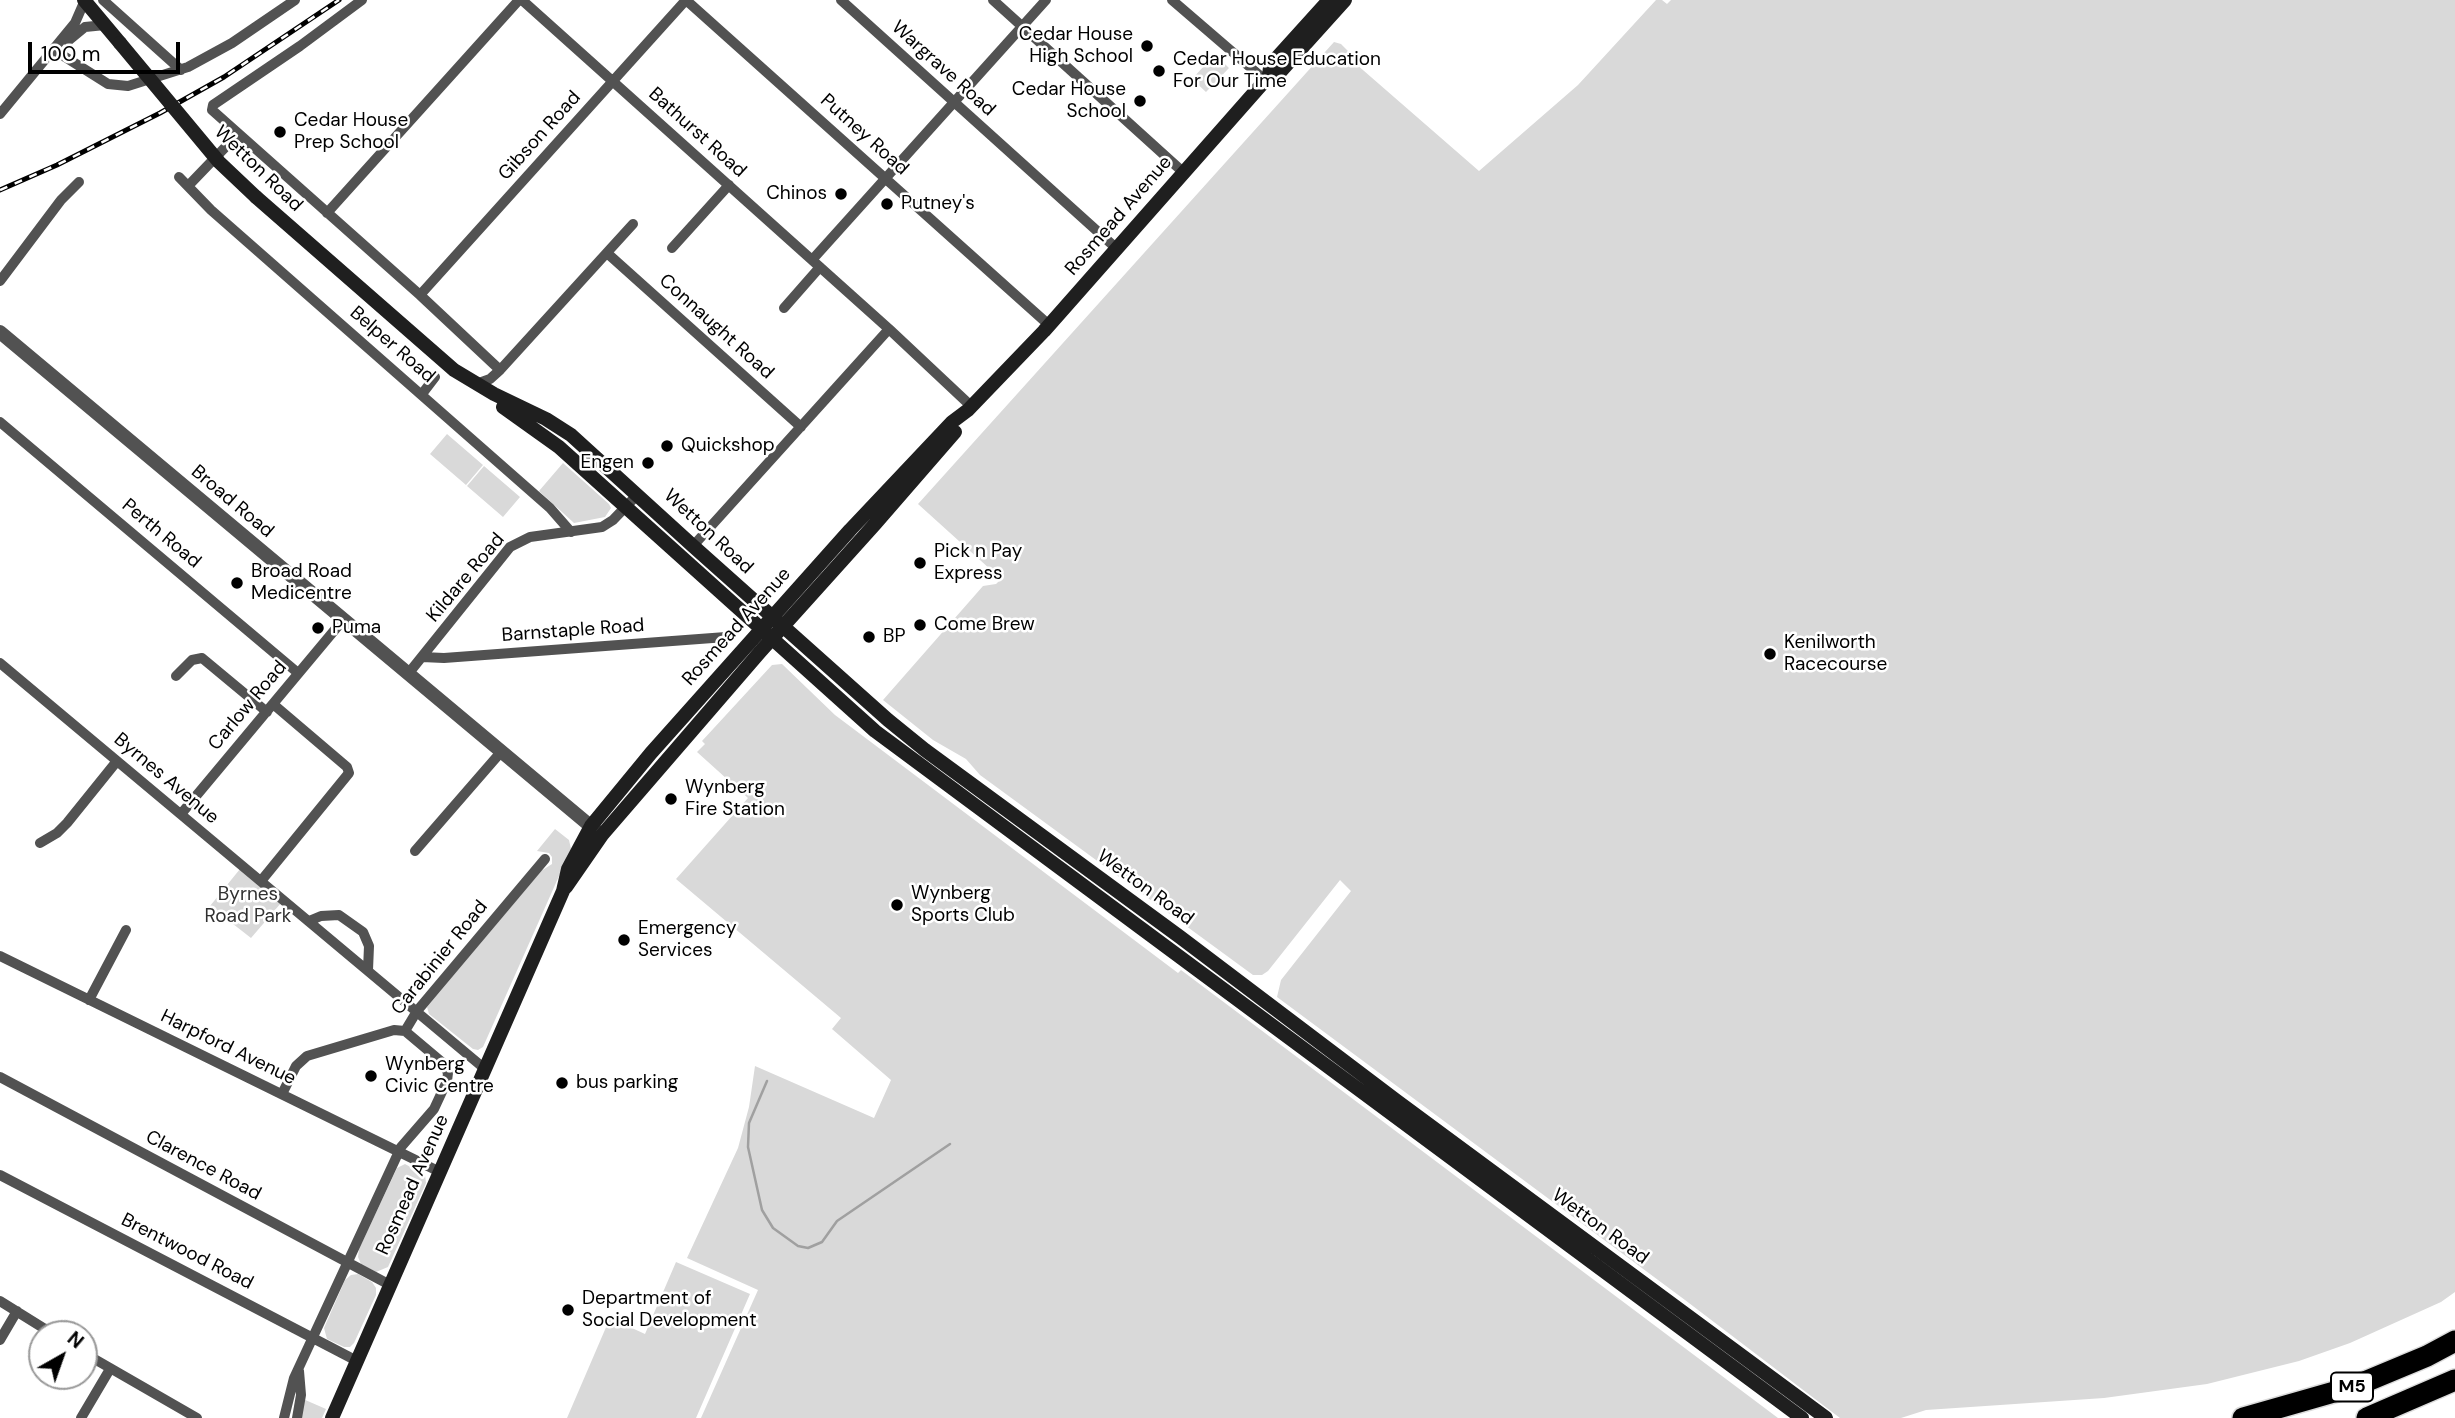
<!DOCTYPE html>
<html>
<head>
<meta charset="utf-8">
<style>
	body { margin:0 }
	#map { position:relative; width:2455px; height:1418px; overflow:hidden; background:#fff; font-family:"DM Sans",sans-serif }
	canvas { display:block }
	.north { position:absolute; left:28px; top:1320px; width:70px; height:70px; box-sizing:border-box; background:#fff; border:2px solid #999; border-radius:50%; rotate:40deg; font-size:19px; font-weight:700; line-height:28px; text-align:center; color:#000 }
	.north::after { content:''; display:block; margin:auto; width:24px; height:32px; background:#000; clip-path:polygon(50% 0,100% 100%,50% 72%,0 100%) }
	.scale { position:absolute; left:28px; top:42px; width:152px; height:32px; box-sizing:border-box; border:4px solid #000; border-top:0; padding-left:9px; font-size:21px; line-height:24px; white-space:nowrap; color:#000; -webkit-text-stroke:5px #fff; paint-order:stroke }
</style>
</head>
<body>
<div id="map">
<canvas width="2455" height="1418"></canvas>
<div class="north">N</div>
<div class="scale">100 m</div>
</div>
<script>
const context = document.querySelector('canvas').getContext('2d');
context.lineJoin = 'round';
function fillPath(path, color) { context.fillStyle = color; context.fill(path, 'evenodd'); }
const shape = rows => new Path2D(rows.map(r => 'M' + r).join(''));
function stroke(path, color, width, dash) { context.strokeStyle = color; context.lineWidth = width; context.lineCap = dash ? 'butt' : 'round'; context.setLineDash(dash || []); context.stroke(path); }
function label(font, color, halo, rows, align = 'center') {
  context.font = font + ' "DM Sans",sans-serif'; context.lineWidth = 5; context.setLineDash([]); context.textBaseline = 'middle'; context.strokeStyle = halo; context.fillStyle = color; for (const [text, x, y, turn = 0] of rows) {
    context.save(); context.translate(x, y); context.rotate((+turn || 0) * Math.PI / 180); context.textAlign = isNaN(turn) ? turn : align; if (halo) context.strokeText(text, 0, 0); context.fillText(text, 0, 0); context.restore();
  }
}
fillPath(shape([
	[1656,0,1662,0,1667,4,1671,0,2455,0,2455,1292,2441,1302,2350,1343,2299,1361,2207,1384,2104,1398,1926,1410,1901,1418,1840,1418,1685,1300,1277,997,1281,980,1351,891,1340,880,1268,971,1262,975,1253,975,980,775,966,759,933,740,883,700,983,586,996,584,1001,579,918,504,1334,42,1341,44,1351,54,1348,57,1479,171,1578,85],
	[1215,54,1229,68,1206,92,1192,79],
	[447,434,483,465,466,485,430,454],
	[563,463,609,504,611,508,605,517,574,523,539,491],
	[484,466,520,497,503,517,467,486],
	[782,664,835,715,1178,973,1181,970,1778,1418,701,1418,758,1290,687,1258,738,1148,749,1107,755,1066,874,1118,891,1080,832,1029,841,1018,676,879,748,798,697,752,705,744,702,741,772,665],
	[555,829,569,840,571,849,483,1047,478,1050,473,1049,429,1014,427,1007,541,871,552,864,552,857,549,853,537,851],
	[240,869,281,903,251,938,210,906],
	[405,1164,425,1175,426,1183,388,1267,376,1272,361,1264,358,1257,359,1249,397,1168],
	[676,1262,750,1294,696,1418,567,1418,610,1318,645,1334],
	[358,1274,372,1282,376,1288,376,1295,354,1343,350,1347,344,1347,327,1339,324,1328,345,1280,351,1275],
	[303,1399,326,1409,322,1418,300,1418]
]), '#d9d9d9');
stroke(shape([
	[767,1081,749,1123,748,1147,762,1210,773,1228,798,1246,808,1248,822,1242,837,1221,950,1144]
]), '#a0a0a0', 2.5);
const motorway = shape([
	[2243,1418,2355,1386,2427,1356,2455,1341],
	[2367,1418,2455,1380]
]);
stroke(motorway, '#dbdbdb', 24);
stroke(shape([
	[103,0,181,70],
	[362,0,300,46,213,105,212,110,420,295,500,370],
	[522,0,889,329,971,406],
	[686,0,1049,325],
	[841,0,1116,248],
	[993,0,1183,172],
	[1172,0,1265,80],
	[68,41,85,27,105,25],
	[54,50,108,84,128,86,188,67,232,43,295,0],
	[0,114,75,23,85,0],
	[179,177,211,210,550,508,571,532],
	[188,186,238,134],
	[327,213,519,0],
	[672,248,729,185],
	[607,253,801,427],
	[812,260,1046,0],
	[0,281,61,200,79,182],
	[420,295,686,0],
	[784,308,820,267],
	[476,384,490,379,500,370,633,224],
	[422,394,435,377],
	[0,422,298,673],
	[693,546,889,329],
	[422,657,444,658,726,637],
	[0,663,485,1069],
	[408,674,510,547,530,537,602,527,613,520,638,494],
	[176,676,192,660,202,658,267,712],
	[181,814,343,620],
	[40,843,57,833,67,823,117,761],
	[415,851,501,752],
	[261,881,349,773,347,767,273,704],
	[309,921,321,916,339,915,363,932,369,946,368,970],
	[0,956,440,1172],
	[89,1000,126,930],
	[0,1077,390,1285],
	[282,1094,296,1066,307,1056,394,1030,405,1031,417,1011,545,859],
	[0,1175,357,1361],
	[0,1301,53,1334],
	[0,1340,17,1311],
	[84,1353,197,1418],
	[81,1418,110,1369],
	[284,1418,294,1378,401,1147,434,1109,447,1081,448,1073,443,1063,405,1031],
	[297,1418,301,1395,299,1371]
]), '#525252', 10);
stroke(shape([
	[0,332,600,834]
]), '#525252', 14);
stroke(shape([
	[84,0,120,43],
	[1269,76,1276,75,1281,71,1345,0],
	[256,197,454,370,494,394,546,419,571,435,693,546,888,720,925,750,1180,937,1397,1101,1826,1418],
	[503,407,559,447,875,731,1802,1418],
	[566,887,602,835,760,652,875,524,955,432],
	[332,1418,563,891,568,869,591,826,651,753,850,530,952,422,968,410,1044,331,1269,76,1270,67,1273,62,1329,0]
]), '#1f1f1f', 14);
stroke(motorway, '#000', 21);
const rail = shape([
	[0,190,57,165,160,113,224,77,339,0]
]);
stroke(rail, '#000', 5);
stroke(rail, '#fff', 2.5, [8]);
stroke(shape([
	[120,43,219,162,256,197]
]), '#1f1f1f', 14);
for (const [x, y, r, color] of [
	[1147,46,7,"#000"],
	[1159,71,7,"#000"],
	[1140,101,7,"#000"],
	[280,132,7,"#000"],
	[841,194,7,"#000"],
	[887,204,7,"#000"],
	[667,446,7,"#000"],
	[648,463,7,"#000"],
	[920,563,7,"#000"],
	[237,583,7,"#000"],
	[920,625,7,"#000"],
	[318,628,7,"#000"],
	[869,637,7,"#000"],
	[1770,654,7,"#000"],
	[671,799,7,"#000"],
	[897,905,7,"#000"],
	[624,940,7,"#000"],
	[371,1076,7,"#000"],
	[562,1083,7,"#000"],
	[568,1310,7,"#000"]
]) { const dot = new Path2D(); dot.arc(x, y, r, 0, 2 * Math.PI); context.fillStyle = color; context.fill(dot); stroke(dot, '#fff', 2.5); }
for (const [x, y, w] of [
	[2352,1387,42]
]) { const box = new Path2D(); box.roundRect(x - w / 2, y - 14.5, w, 29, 5); context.fillStyle = '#fff'; context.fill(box); stroke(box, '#000', 2); }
label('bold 18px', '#000', null, [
	["M5",2352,1387]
]);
label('19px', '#000', '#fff', [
	["Cedar House",1133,35,"right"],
	["High School",1133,57,"right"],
	["Cedar House Education",1173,60],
	["For Our Time",1173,82],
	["Cedar House",1126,90,"right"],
	["School",1126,112,"right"],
	["Cedar House",294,121],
	["Prep School",294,143],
	["Chinos",827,194,"right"],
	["Putney's",901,204],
	["Quickshop",681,446],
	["Engen",634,463,"right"],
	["Pick n Pay",934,552],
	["Express",934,574],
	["Broad Road",251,572],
	["Medicentre",251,594],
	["Come Brew",934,625],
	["Puma",332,628],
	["BP",883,637],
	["Kenilworth",1784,643],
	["Racecourse",1784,665],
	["Wynberg",685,788],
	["Fire Station",685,810],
	["Wynberg",911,894],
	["Sports Club",911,916],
	["Emergency",638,929],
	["Services",638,951],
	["Wynberg",385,1065],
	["Civic Centre",385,1087],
	["bus parking",576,1083],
	["Department of",582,1299],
	["Social Development",582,1321]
], 'left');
label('19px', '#000', '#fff', [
	["Wargrave Road",943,69,42],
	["Bathurst Road",697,133,42],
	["Putney Road",864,135,42],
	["Gibson Road",540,136,-48],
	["Wetton Road",258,169,44],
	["Rosmead Avenue",1119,216,-49],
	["Connaught Road",716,327,42],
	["Belper Road",392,345,41],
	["Broad Road",232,502,40],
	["Wetton Road",708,532,43],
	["Perth Road",161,534,40],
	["Kildare Road",466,578,-50],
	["Rosmead Avenue",737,627,-48],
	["Barnstaple Road",573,631,-4],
	["Carlow Road",248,706,-50],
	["Byrnes Avenue",166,779,40],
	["Wetton Road",1145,888,36],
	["Carabinier Road",440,958,-51],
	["Harpford Avenue",228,1048,26],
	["Clarence Road",203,1166,28],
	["Rosmead Avenue",413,1185,-66],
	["Wetton Road",1600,1227,36],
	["Brentwood Road",187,1252,27]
]);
label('19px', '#303030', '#fff', [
	["Byrnes",248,895],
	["Road Park",248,917]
]);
</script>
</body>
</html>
